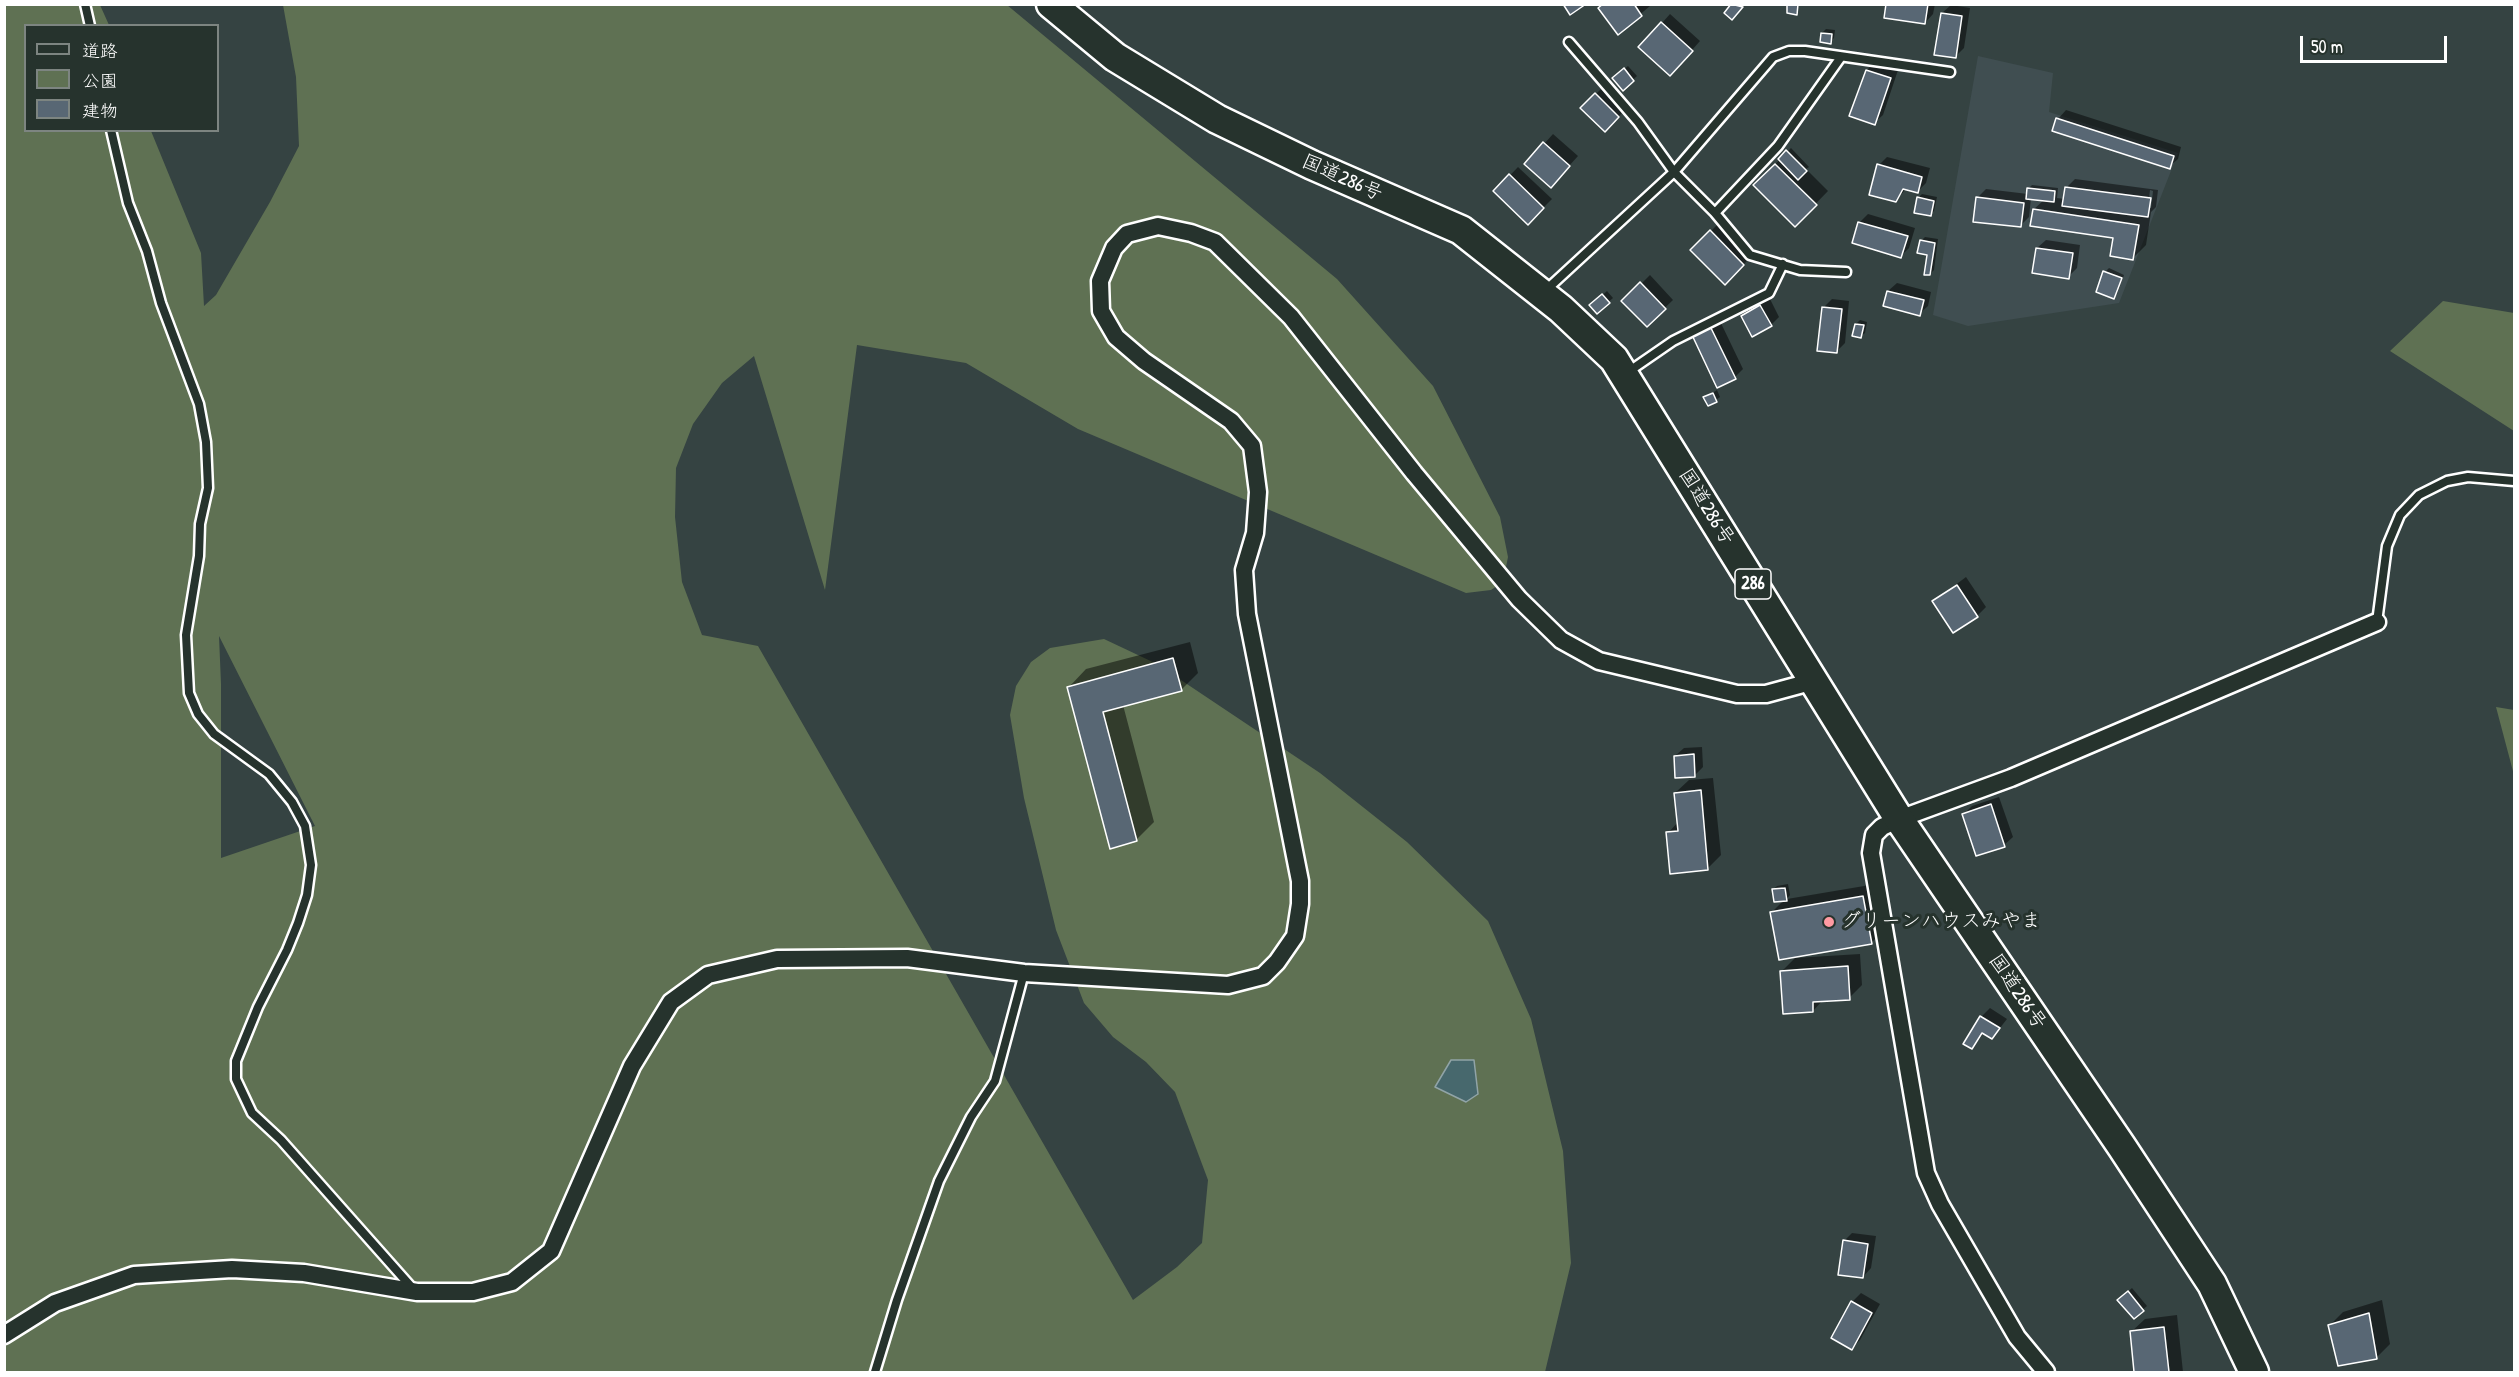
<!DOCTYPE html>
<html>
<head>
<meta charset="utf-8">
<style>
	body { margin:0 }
	#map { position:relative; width:2519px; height:1377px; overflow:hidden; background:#354342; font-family:"Patrick Hand","Klee One",sans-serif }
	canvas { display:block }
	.frame { position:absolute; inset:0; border:6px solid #fff; pointer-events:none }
	.legend { position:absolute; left:24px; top:24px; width:195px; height:108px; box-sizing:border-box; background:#26332d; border:2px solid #7d8581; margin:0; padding:8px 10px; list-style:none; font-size:18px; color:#fff }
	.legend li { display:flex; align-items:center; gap:12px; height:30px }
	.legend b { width:30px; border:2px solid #7d8581 }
	.scale { position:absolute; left:2300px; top:36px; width:147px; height:27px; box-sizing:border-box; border:3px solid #fff; border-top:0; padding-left:8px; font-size:18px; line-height:21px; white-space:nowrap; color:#fff; -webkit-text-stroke:4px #26332d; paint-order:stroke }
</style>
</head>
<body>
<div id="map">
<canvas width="2519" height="1377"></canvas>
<div class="frame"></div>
<ul class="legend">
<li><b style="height:8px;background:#26332d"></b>道路</li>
<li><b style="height:16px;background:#5f7153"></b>公園</li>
<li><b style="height:16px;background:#586774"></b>建物</li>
</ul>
<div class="scale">50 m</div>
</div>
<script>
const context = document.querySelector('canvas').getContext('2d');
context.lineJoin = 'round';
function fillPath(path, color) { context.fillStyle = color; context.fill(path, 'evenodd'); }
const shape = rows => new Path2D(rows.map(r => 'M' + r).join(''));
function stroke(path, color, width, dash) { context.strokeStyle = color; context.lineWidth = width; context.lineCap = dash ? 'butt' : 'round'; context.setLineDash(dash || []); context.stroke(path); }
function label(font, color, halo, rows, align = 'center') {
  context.font = font + ' "Patrick Hand","Klee One",sans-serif'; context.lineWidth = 6; context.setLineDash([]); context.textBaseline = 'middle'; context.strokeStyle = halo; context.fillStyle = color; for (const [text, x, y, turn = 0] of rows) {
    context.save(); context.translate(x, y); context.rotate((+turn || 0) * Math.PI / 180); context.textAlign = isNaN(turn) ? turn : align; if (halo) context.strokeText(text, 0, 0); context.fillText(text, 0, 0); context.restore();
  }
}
fillPath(shape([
	[1978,56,2053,73,2049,112,2178,153,2119,303,1968,326,1933,315]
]), '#404e51');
fillPath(shape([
	[5,5,100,5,109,25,26,26,26,130,151,131,201,253,204,306,216,295,270,202,299,146,296,77,283,5,1007,5,1337,279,1433,386,1500,517,1508,557,1503,582,1491,590,1466,593,1078,429,966,363,857,345,825,590,754,356,722,383,693,424,676,468,675,517,682,582,702,635,758,646,1133,1300,1177,1267,1202,1243,1208,1180,1175,1092,1146,1062,1113,1037,1084,1003,1056,930,1024,798,1010,715,1016,686,1031,662,1050,648,1104,639,1157,664,1320,773,1407,842,1488,921,1531,1019,1563,1151,1571,1263,1545,1372,5,1372],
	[219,636,315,826,221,858,221,684],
	[2443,301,2514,313,2514,431,2390,351],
	[2496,707,2514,710,2514,775]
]), '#5f7153');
const water = shape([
	[1451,1060,1474,1060,1478,1094,1466,1102,1435,1087,1451,1060]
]);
fillPath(water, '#47686d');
stroke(water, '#91a4a7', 1.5);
fillPath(shape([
	[1604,4,1648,4,1650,6,1618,33],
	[1887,4,1935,4,1933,14,1925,23],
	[1951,5,1970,8,1964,48,1956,56,1942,13],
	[1670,14,1700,41,1678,66,1662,23],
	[1826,29,1835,30,1834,38,1830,42,1822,33],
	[1875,62,1898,70,1883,115,1874,123,1867,70],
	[1628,66,1637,76,1623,89,1614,78],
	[1604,86,1627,108,1605,130,1582,108],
	[2066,110,2181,147,2178,159,2169,167,2058,119],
	[1553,134,1578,156,1559,177,1526,164],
	[1791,148,1809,167,1806,169,1828,191,1795,225,1755,185],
	[1887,157,1930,168,1926,183,1917,192,1906,189,1896,200,1879,165],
	[1518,167,1552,199,1528,223,1495,191],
	[2075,179,2158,190,2156,207,2151,212,2146,245,2133,258,2115,237,2034,209,2044,200,2031,198,2029,217,2020,226,1977,198,1986,189,2028,194,2028,189,2032,185,2058,188,2057,198,2065,199,2066,188],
	[2150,190,2153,191,2151,208,2148,208],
	[1922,194,1937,197,1934,211,1930,215,1918,198],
	[1868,214,1915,228,1909,248,1901,256,1854,242,1860,222],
	[1719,223,1752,256,1725,283,1692,250],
	[1925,237,1938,239,1934,270,1930,274,1929,254,1921,241],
	[2046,240,2080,245,2077,268,2068,277,2037,248],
	[2109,268,2124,275,2117,294,2113,298,2105,272],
	[1650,275,1673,300,1647,325,1624,301],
	[1897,283,1931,292,1928,306,1919,314,1888,291],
	[1607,291,1613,298,1597,312,1595,302],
	[1769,297,1779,317,1771,325,1742,316,1751,307],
	[1832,299,1849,301,1845,343,1836,352,1823,308],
	[1719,319,1743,369,1735,377,1702,327],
	[1860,320,1867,322,1865,333,1861,336,1856,324],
	[1717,390,1720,397,1716,400,1705,398],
	[1966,577,1986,607,1977,616,1934,601],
	[1190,642,1198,673,1181,690,1123,705,1154,822,1136,840,1069,687,1086,669],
	[1702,747,1703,767,1694,776,1675,756,1684,748],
	[1713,778,1721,855,1708,868,1668,833,1678,822,1675,793,1689,780],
	[1999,797,2013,837,2004,845,1964,814,1972,806],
	[1788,884,1790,895,1787,899,1876,884,1884,930,1871,943,1772,912,1784,900,1773,890,1777,886],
	[1860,954,1862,985,1849,998,1823,1000,1813,1011,1782,971,1795,958],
	[1990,1008,2007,1019,1992,1038,1984,1033,1972,1048,1965,1043,1981,1017],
	[1852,1233,1876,1236,1871,1268,1863,1277,1844,1241],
	[2132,1288,2147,1306,2134,1317,2123,1296],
	[1861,1293,1880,1304,1860,1340,1852,1348,1852,1302],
	[2382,1300,2390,1344,2377,1357,2330,1325,2343,1312],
	[2177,1315,2183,1372,2136,1372,2131,1332,2145,1319]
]), '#0007');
const building = shape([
	[1563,4,1586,4,1570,15,1563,4],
	[1603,4,1634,4,1642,16,1618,35,1598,8,1603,4],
	[1731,4,1743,7,1732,20,1724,13,1731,4],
	[1787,4,1798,4,1797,15,1787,13,1787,4],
	[1886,4,1928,4,1925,24,1884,18,1886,4],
	[1941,13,1962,16,1956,58,1934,55,1941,13],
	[1661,22,1693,51,1670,76,1638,47,1661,22],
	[1821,33,1832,34,1831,44,1820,42,1821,33],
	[1624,68,1634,81,1623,91,1612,78,1624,68],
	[1866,70,1891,78,1875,125,1849,116,1866,70],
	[1595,93,1619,117,1605,132,1580,108,1595,93],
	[2056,118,2174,156,2170,169,2052,131,2056,118],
	[1543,142,1570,166,1551,188,1524,164,1543,142],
	[1786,150,1807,171,1798,180,1778,159,1786,150],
	[1775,164,1817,205,1795,227,1753,185,1775,164],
	[1877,164,1922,177,1918,193,1903,189,1896,202,1869,195,1877,164],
	[1509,174,1544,208,1528,225,1493,191,1509,174],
	[2065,187,2151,198,2148,217,2062,206,2065,187],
	[2027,188,2055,191,2054,202,2026,199,2027,188],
	[1917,197,1934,201,1931,216,1914,213,1917,197],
	[1976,197,2024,203,2021,227,1973,222,1976,197],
	[2033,209,2139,225,2133,260,2110,256,2113,238,2030,226,2033,209],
	[1858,222,1908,236,1901,258,1852,243,1858,222],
	[1710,230,1744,265,1725,285,1690,250,1710,230],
	[1920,240,1935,243,1930,275,1924,275,1927,255,1917,253,1920,240],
	[2036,248,2073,253,2069,279,2032,273,2036,248],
	[2103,271,2122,278,2114,299,2096,292,2103,271],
	[1640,282,1666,309,1647,327,1621,301,1640,282],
	[1887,291,1924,300,1920,316,1883,306,1887,291],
	[1602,294,1610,303,1597,314,1589,305,1602,294],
	[1760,305,1772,326,1752,337,1741,316,1760,305],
	[1822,307,1842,309,1837,353,1817,351,1822,307],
	[1855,324,1864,325,1861,338,1852,336,1855,324],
	[1710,326,1736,379,1717,388,1692,335,1710,326],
	[1713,393,1717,402,1708,406,1703,397,1713,393],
	[1957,585,1978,617,1953,633,1932,601,1957,585],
	[1173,658,1182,691,1103,712,1137,841,1110,849,1067,687,1173,658],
	[1694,754,1695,777,1675,778,1674,756,1694,754],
	[1701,790,1708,870,1670,874,1666,832,1678,831,1674,793,1701,790],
	[1991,804,2005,847,1976,856,1962,814,1991,804],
	[1785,888,1787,901,1774,902,1772,889,1785,888],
	[1863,896,1872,944,1779,960,1770,912,1863,896],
	[1848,966,1850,1000,1813,1002,1813,1012,1783,1014,1780,971,1848,966],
	[1980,1016,2000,1028,1992,1039,1982,1033,1972,1049,1963,1044,1980,1016],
	[1843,1240,1868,1244,1863,1278,1838,1275,1843,1240],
	[2128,1291,2144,1311,2134,1319,2117,1300,2128,1291],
	[1851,1301,1872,1313,1852,1350,1831,1338,1851,1301],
	[2369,1313,2377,1359,2338,1366,2328,1325,2369,1313],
	[2164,1327,2169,1372,2134,1372,2130,1331,2164,1327]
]);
fillPath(building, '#586774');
stroke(building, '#fff', 1.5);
const service = shape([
	[85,4,90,26],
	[1569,42,1638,122,1674,172,1715,213,1750,255,1800,270,1846,272],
	[111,130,128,203,147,251,161,303,199,404,206,442,208,488,200,524,199,556,186,635,189,693,198,714,214,734,269,774,292,802,305,826,311,865,307,895,298,923,287,950,258,1007,236,1061,236,1079,252,1113,281,1140,414,1290],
	[1715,213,1778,146,1841,57],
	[1545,291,1674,172,1773,57,1789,51,1805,51,1950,72],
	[1628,372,1673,341,1769,293,1783,264],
	[2377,622,2387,546,2400,515,2419,495,2447,481,2468,477,2514,481],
	[875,1372,897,1300,939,1181,971,1117,995,1081,1024,973]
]);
const minor = shape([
	[4,1335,55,1303,134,1275,232,1269,304,1273,417,1292,473,1292,512,1282,551,1251,632,1066,671,1002,708,975,777,959,907,958,1024,973,1228,985,1263,976,1277,962,1295,936,1300,904,1300,881,1247,614,1244,570,1255,533,1258,492,1252,446,1231,421,1144,361,1116,337,1101,311,1100,281,1114,248,1127,234,1158,226,1191,233,1215,242,1291,317,1414,473,1519,599,1561,640,1599,661,1737,694,1766,694,1814,681],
	[2046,1372,2017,1337,1940,1204,1926,1173,1871,853,1874,835,1882,827,1899,819,2011,778,2377,622]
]);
const trunk = shape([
	[1051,4,1115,57,1217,119,1312,165,1461,230,1561,309,1614,359,1899,819,2122,1147,2212,1284,2254,1372]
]);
stroke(service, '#fff', 13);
stroke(minor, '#fff', 21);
stroke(trunk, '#fff', 33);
stroke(service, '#26332d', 8);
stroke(minor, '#26332d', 16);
stroke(trunk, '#26332d', 28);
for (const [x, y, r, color] of [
	[1829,922,6,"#ff9aa2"]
]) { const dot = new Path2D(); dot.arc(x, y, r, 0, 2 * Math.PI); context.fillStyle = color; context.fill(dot); stroke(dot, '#26332d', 2); }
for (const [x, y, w] of [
	[1753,584,36]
]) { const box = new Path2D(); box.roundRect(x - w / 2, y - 15, w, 30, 4.5); context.fillStyle = '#26332d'; context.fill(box); stroke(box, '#fff', 1.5); }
label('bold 18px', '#fff', null, [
	["286",1753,584]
]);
label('20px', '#fff', '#26332d', [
	["国道286号",1342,178,24],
	["国道286号",1706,507,58],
	["国道286号",2017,992,56]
]);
label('20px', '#fff', '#26332d', [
	["グリーンハウスみやま",1841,922]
], 'left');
</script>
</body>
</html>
